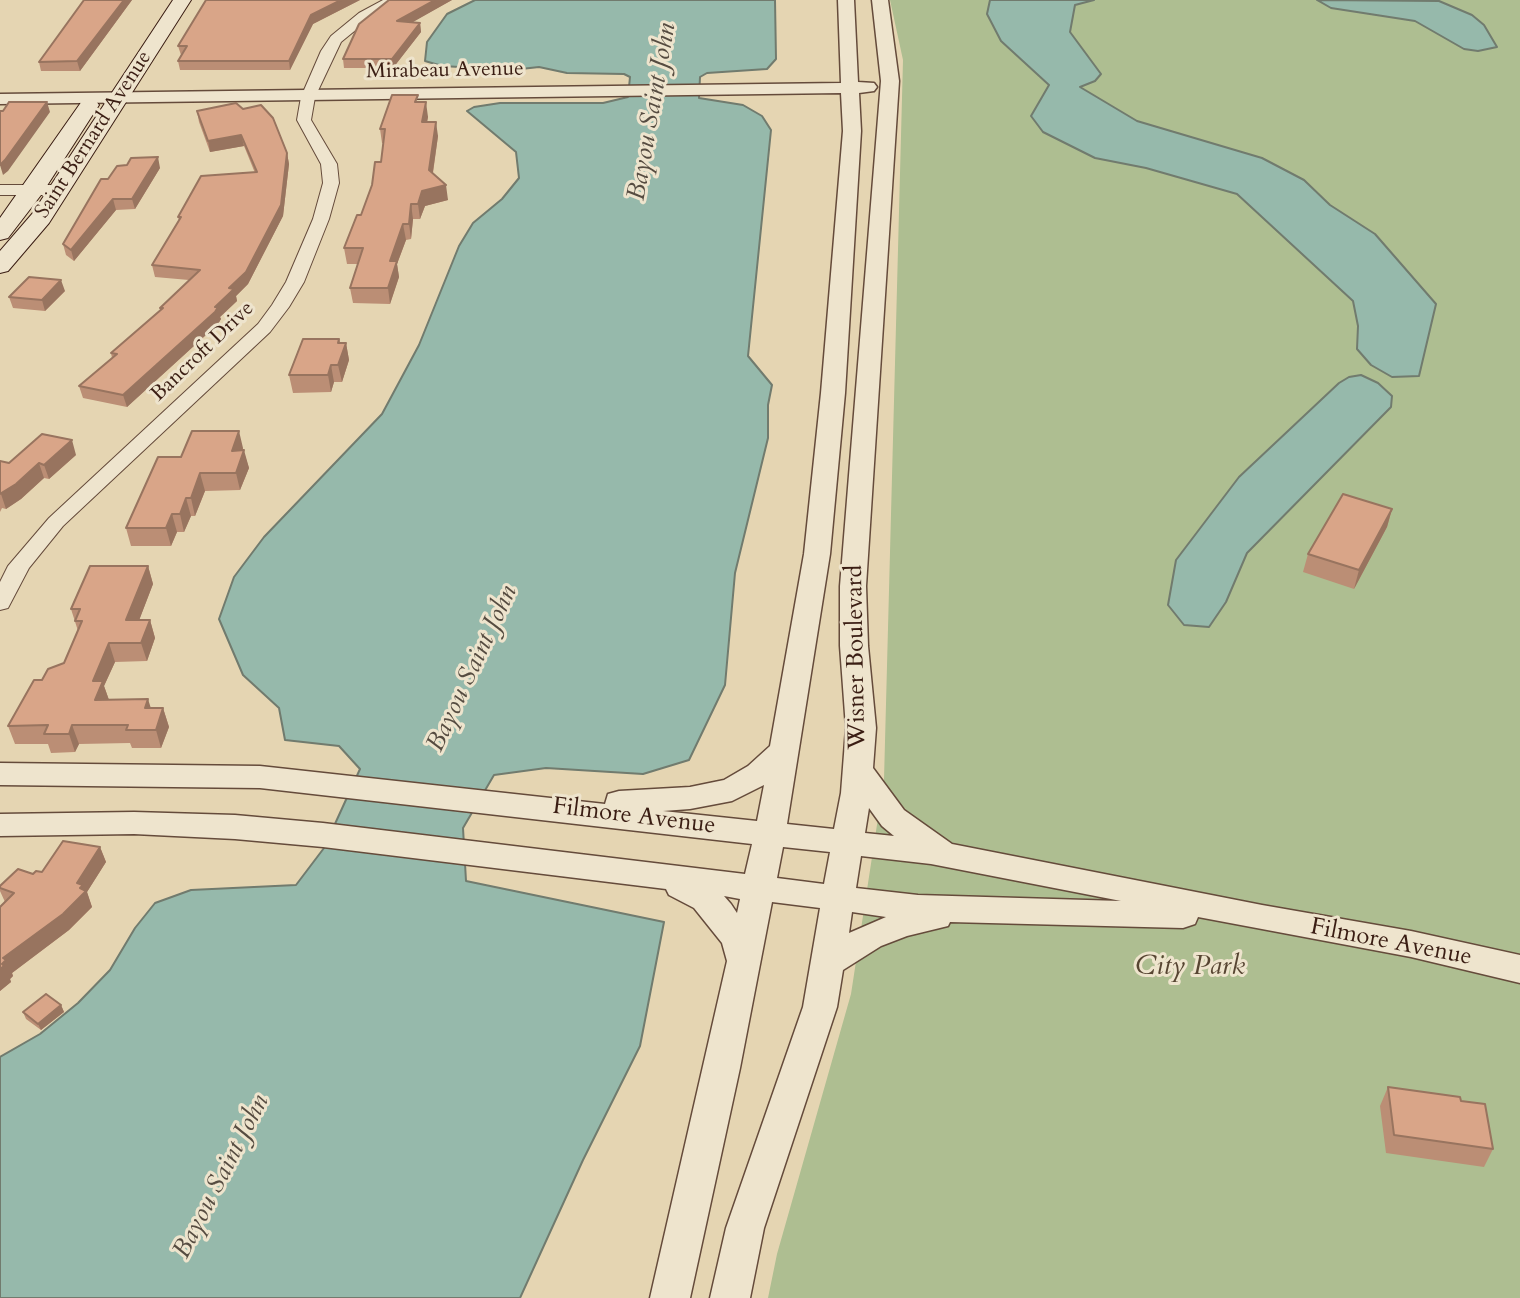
<!DOCTYPE html>
<html>
<head>
<meta charset="utf-8">
<style>
	body { margin:0 }
	canvas { display:block; background:#e5d5b2 }
</style>
</head>
<body>
<canvas width="1520" height="1298"></canvas>
<script>
const context = document.querySelector('canvas').getContext('2d');
context.lineJoin = 'round';
function fillPath(path, color) { context.fillStyle = color; context.fill(path, 'evenodd'); }
const shape = rows => new Path2D(rows.map(r => 'M' + r).join(''));
function stroke(path, color, width, dash) { context.strokeStyle = color; context.lineWidth = width; context.lineCap = dash ? 'butt' : 'round'; context.setLineDash(dash || []); context.stroke(path); }
function label(font, color, halo, rows, align = 'center') {
  context.font = font + ' Cardo,serif'; context.lineWidth = 6; context.setLineDash([]); context.textBaseline = 'middle'; context.strokeStyle = halo; context.fillStyle = color; for (const [text, x, y, turn = 0] of rows) {
    context.save(); context.translate(x, y); context.rotate((+turn || 0) * Math.PI / 180); context.textAlign = isNaN(turn) ? turn : align; if (halo) context.strokeText(text, 0, 0); context.fillText(text, 0, 0); context.restore();
  }
}
fillPath(shape([
	[890,0,1520,0,1520,1298,768,1298,777,1254,851,994,884,779,903,60]
]), '#aebe91');
const water = shape([
	[475,0,775,0,776,59,767,69,707,73,700,77,699,98,743,105,762,116,771,130,748,356,772,385,768,405,768,438,735,573,725,685,689,760,643,774,546,768,494,775,463,828,466,881,664,922,640,1046,583,1160,520,1298,0,1298,0,1057,40,1034,78,1003,110,970,135,928,155,903,191,890,296,885,324,848,360,769,339,746,285,740,279,708,243,675,219,619,234,577,264,537,382,414,419,345,459,246,473,223,502,199,519,178,516,152,467,111,474,107,500,103,603,103,628,97,630,77,624,74,567,73,539,67,512,70,442,66,425,61,427,42,447,14,475,0],
	[990,0,1094,0,1075,5,1070,32,1101,74,1095,81,1080,87,1137,121,1262,158,1304,180,1330,205,1375,234,1436,304,1419,376,1392,377,1371,365,1357,349,1358,326,1353,301,1237,194,1146,168,1095,158,1043,132,1031,116,1049,85,1001,41,987,14,990,0],
	[1317,0,1439,1,1472,15,1484,25,1497,47,1478,51,1464,49,1415,21,1331,8,1317,0],
	[1361,375,1378,383,1392,396,1391,407,1247,553,1226,602,1209,627,1184,625,1168,605,1176,560,1239,477,1339,383,1349,377,1361,375]
]);
fillPath(water, '#96b9ab');
stroke(water, '#717b6e', 2);
const minor = shape([
	[383,0,398,0,369,19,341,42,315,97,311,120,337,164,339,183,329,219,304,282,289,307,270,332,63,526,29,568,8,608,0,610,0,582,8,566,49,518,258,324,272,305,286,282,313,219,323,183,321,164,297,120,301,97,321,51,331,36,359,13,383,0],
	[0,185,60,185,68,190,60,195,0,195,0,185]
]);
const tertiary = shape([
	[838,0,854,0,858,82,874,83,877,87,874,91,859,93,861,131,845,393,830,554,787,824,834,829,841,793,846,728,840,646,840,586,881,81,872,0,888,0,899,81,866,586,868,646,876,728,873,768,904,810,952,844,1262,905,1411,931,1520,955,1520,983,1411,957,1198,917,1195,924,1183,928,950,922,948,926,907,936,881,946,843,970,837,1007,764,1228,750,1298,710,1298,726,1228,803,1007,820,908,772,902,740,1068,690,1298,650,1298,727,961,722,943,694,908,669,895,666,889,323,847,235,839,134,834,0,836,0,814,134,812,235,815,323,823,745,874,752,844,260,788,0,785,0,763,260,766,605,804,608,794,619,791,690,787,724,780,748,766,770,746,804,554,821,393,843,131,841,93,0,104,0,94,841,83,838,0],
	[764,785,757,821,663,811,690,809,732,801,764,785],
	[869,808,882,826,894,836,865,833,869,808],
	[783,847,830,852,824,884,777,878,783,847],
	[861,856,931,864,1121,901,918,895,856,888,861,856],
	[724,896,740,899,737,913,731,904,724,896],
	[852,912,886,917,849,933,852,912]
]);
const secondary = shape([
	[173,0,191,0,49,223,8,271,0,273,0,251,32,214,173,0],
	[89,99,96,101,99,105,41,195,8,238,0,240,0,218,82,101,89,99]
]);
stroke(minor, '#654b3b', 2);
stroke(tertiary, '#654b3b', 3);
stroke(secondary, '#3a1d13', 2);
fillPath(minor, '#eee4cd');
fillPath(tertiary, '#eee4cd');
fillPath(secondary, '#eee4cd');
fillPath(shape([
	[84,0,132,0,80,71,41,71,39,62],
	[206,0,360,0,313,24,290,70,180,70,178,61,181,55,178,46],
	[389,0,452,0,412,22,420,23,421,32,393,68,344,68,343,59],
	[419,102,428,117,427,122,438,136,433,173,448,200,425,206,420,219,413,219,411,239,406,240,397,264,399,277,390,304,353,303,350,288,358,264,347,264,344,248,361,215,381,162,383,143,382,143,380,129],
	[243,109,287,153,289,164,283,216,248,284,236,296,237,301,220,317,221,319,218,324,127,407,83,398,79,386,112,358,111,353,160,311,160,308,189,280,155,277,152,265,179,221,178,217,255,173,244,146,210,152,199,122,197,111],
	[160,168,135,209,116,210,74,261,66,255,63,244,108,179],
	[65,291,45,311,13,308,9,297],
	[339,339,340,343,346,343,349,360,342,382,334,382,331,392,293,393,289,375],
	[243,448,243,450,249,468,240,490,205,491,195,516,191,516,184,532,177,532,171,546,131,546,126,528,181,457],
	[76,455,49,479,44,478,21,499,6,509,2,508,0,512,0,461,9,463],
	[1392,509,1387,527,1354,589,1303,572,1308,554],
	[148,566,153,584,139,620,150,620,155,638,147,661,115,662,104,686,109,700,150,708,163,708,169,727,161,748,132,748,130,743,79,744,75,752,51,753,48,744,15,744,8,726,42,680,64,663,78,631,71,609],
	[100,847,106,862,87,892,92,907,69,930,12,973,13,976,10,979,11,982,0,991,5,902,0,891,0,886,33,874,42,872],
	[61,1005,64,1012,41,1030,26,1019,23,1012],
	[1388,1087,1461,1101,1493,1149,1484,1167,1386,1153,1380,1106]
]), '#bb8e75');
fillPath(shape([
	[124,0,132,0,80,71,77,61],
	[341,0,360,0,313,24,290,70,289,61,311,15],
	[435,0,452,0,399,30,397,21],
	[420,23,421,32,393,68,392,59],
	[47,102,50,112,8,171,3,175,0,165],
	[426,102,428,117,424,137,422,122],
	[436,122,438,136,431,185,429,170],
	[241,135,244,146,210,152,208,141],
	[287,153,289,164,283,216,248,284,236,296,237,301,220,317,221,319,218,324,127,407,123,395,215,307,229,288],
	[158,157,160,168,135,209,132,199],
	[446,185,448,200,425,206,420,219,418,204,422,191],
	[113,199,116,210,74,261,71,250],
	[411,204,413,219,411,239,409,224],
	[403,224,406,240,397,264,399,277,390,304,388,288,390,261],
	[61,280,65,291,45,311,42,300],
	[339,339,342,353,346,343,349,360,342,382,338,365,338,343],
	[331,365,334,382,331,392,328,375],
	[239,431,243,448,236,468,232,451],
	[72,440,76,455,49,479,44,465],
	[244,450,249,468,240,490,236,473],
	[39,463,44,478,21,499,6,509,1,494],
	[200,473,205,491,195,516,191,498],
	[186,498,191,516,184,532,180,514],
	[1392,509,1387,527,1354,589,1359,570],
	[172,514,177,532,171,546,166,528],
	[148,566,153,584,132,639,126,620],
	[150,620,155,638,147,661,141,643],
	[109,643,115,662,104,686,109,700,95,700,93,681],
	[148,699,154,718,145,708],
	[163,708,169,727,161,748,156,730],
	[72,725,79,744,75,752,69,734],
	[100,847,106,862,87,892,92,907,69,930,12,973,13,976,10,979,11,982,0,991,0,969,3,958,77,883],
	[61,1005,64,1012,41,1030,38,1024]
]), '#98745f');
const building = shape([
	[84,0,124,0,77,61,39,62,84,0],
	[206,0,341,0,311,15,289,61,178,61,187,46,178,46,206,0],
	[389,0,435,0,397,21,420,23,392,59,343,59,359,24,389,0],
	[392,95,418,95,415,102,426,102,422,122,436,122,429,170,446,185,422,191,418,204,411,204,409,224,403,224,390,261,397,261,388,288,350,288,363,248,344,248,357,215,361,215,372,185,375,162,381,162,385,129,380,129,392,95],
	[9,102,47,102,5,160,0,165,0,111,3,111,9,102],
	[236,103,243,109,261,105,273,118,287,153,281,205,246,272,229,288,234,289,215,307,218,307,215,312,123,395,79,386,117,354,111,353,163,308,160,308,200,270,152,265,181,217,178,217,201,176,257,172,241,135,208,141,197,111,236,103],
	[158,157,132,199,113,199,71,250,63,244,101,179,108,179,117,166,127,165,131,158,158,157],
	[29,277,61,280,42,300,9,297,29,277],
	[303,339,339,339,338,343,346,343,338,365,331,365,328,375,289,375,303,339],
	[192,431,239,431,232,451,244,450,236,473,200,473,191,498,186,498,180,514,172,514,166,528,126,528,158,457,181,457,192,431],
	[42,434,72,440,44,465,39,463,16,484,0,494,0,461,9,463,42,434],
	[1343,494,1392,509,1359,570,1308,554,1343,494],
	[90,566,148,566,126,620,150,620,141,643,109,643,93,681,103,681,95,700,148,699,145,708,163,708,156,730,126,730,128,725,72,725,69,734,44,734,48,725,8,726,34,680,42,680,48,669,64,663,82,621,75,621,80,609,71,609,90,566],
	[63,841,100,847,77,883,83,885,80,888,86,891,63,914,3,958,6,960,2,964,4,966,0,969,0,907,14,893,0,888,0,886,18,869,33,874,36,871,42,872,63,841],
	[46,994,61,1005,38,1024,23,1012,46,994],
	[1388,1087,1460,1097,1461,1101,1485,1104,1493,1149,1394,1135,1388,1087]
]);
fillPath(building, '#d9a588');
stroke(building, '#98745f', 2);
label('21px', '#3a1d13', '#eee4cd', [
	["Mirabeau Avenue",445,71,-1],
	["Saint Bernard Avenue",94,135,-57],
	["Bancroft Drive",203,352,-44]
]);
label('24px', '#3a1d13', '#eee4cd', [
	["Wisner Boulevard",857,657,-91],
	["Filmore Avenue",634,817,7],
	["Filmore Avenue",1391,943,11]
]);
label('italic 26px', '#564c41', '#eee4cd', [
	["Bayou Saint John",653,112,-80],
	["Bayou Saint John",473,669,-65],
	["Bayou Saint John",222,1177,-63]
]);
label('italic 28px', '#574532', '#eee4cd', [
	["City Park",1190,968]
]);
</script>
</body>
</html>
